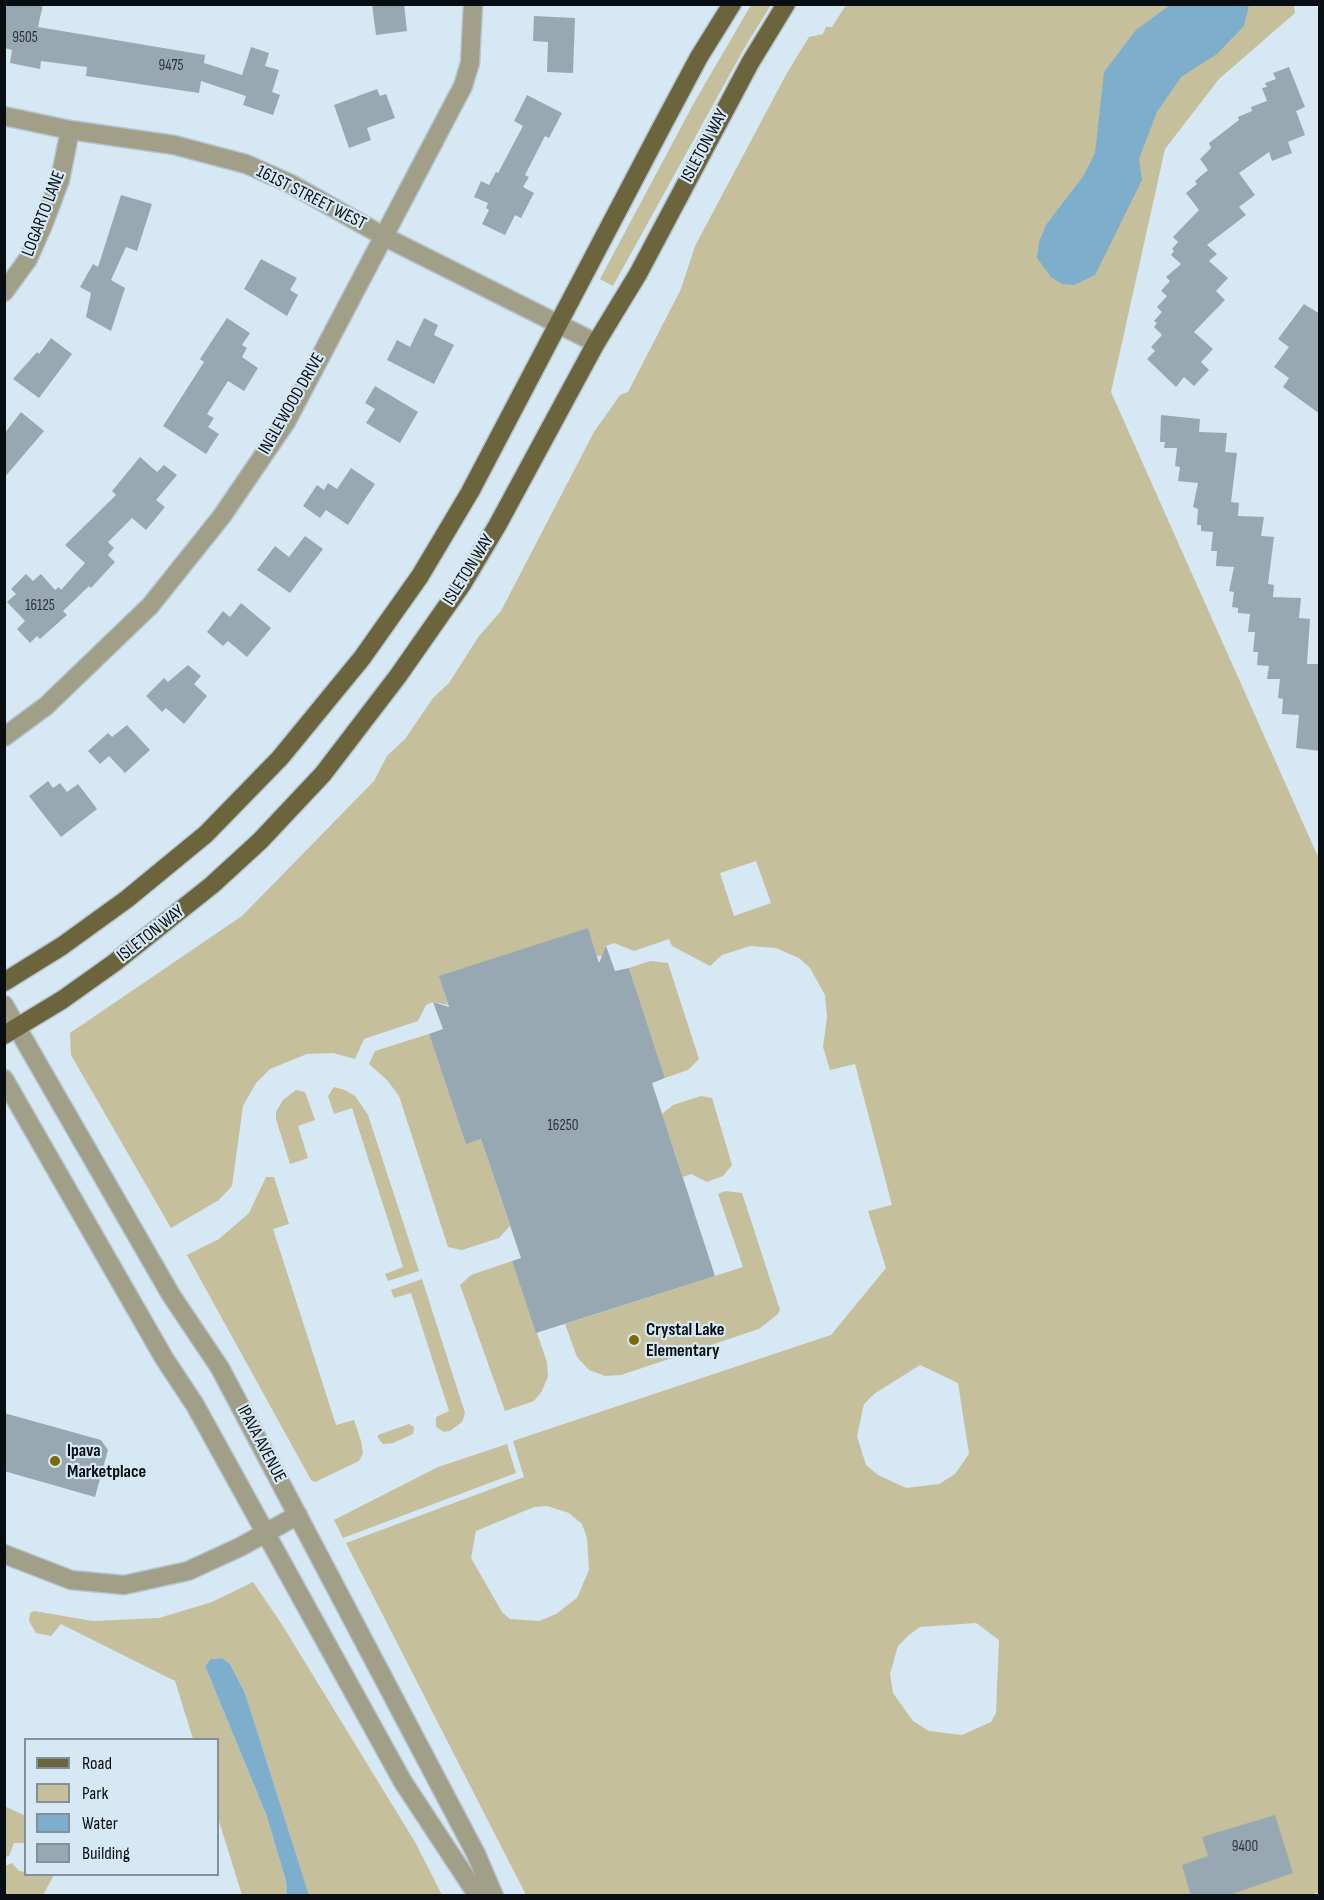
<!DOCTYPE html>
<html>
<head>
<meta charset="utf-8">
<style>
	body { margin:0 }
	#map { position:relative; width:1324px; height:1900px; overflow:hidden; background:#d6e8f3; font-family:"Sofia Sans Condensed",sans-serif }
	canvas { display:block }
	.frame { position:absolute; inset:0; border:6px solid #080d11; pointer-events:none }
	.legend { position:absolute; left:24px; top:1738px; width:195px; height:138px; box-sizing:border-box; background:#d6e8f3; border:2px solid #849099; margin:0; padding:8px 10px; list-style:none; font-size:18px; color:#080d11 }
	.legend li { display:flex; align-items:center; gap:12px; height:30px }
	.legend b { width:30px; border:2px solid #849099 }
</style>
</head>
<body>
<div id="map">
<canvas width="1324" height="1900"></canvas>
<div class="frame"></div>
<ul class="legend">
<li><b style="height:8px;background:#6c643c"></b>Road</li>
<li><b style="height:16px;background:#c5bf9c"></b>Park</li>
<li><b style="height:16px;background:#7dafcd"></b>Water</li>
<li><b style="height:16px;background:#97a8b3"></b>Building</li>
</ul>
</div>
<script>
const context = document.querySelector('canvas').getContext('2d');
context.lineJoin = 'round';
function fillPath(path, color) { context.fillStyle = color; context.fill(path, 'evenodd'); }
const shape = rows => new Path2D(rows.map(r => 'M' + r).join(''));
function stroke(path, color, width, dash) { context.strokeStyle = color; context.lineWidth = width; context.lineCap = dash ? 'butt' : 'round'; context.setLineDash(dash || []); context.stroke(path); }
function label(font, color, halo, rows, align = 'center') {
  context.font = font + ' "Sofia Sans Condensed",sans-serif'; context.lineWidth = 4.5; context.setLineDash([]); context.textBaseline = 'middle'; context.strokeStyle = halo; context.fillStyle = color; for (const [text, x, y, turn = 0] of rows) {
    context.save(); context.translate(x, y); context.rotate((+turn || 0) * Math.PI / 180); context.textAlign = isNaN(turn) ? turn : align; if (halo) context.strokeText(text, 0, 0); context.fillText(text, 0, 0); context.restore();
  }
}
fillPath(shape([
	[751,5,771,5,745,47,613,286,600,279,695,101],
	[846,5,1294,5,1295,13,1219,79,1165,149,1111,392,1319,859,1319,1892,1310,1896,526,1895,346,1543,524,1477,513,1441,831,1335,886,1268,868,1211,892,1205,855,1064,830,1070,823,1047,827,1017,825,995,810,968,799,958,776,948,750,946,722,955,710,966,672,946,669,939,634,951,614,943,606,946,602,956,597,956,588,929,440,977,448,1005,433,1002,426,1005,418,1021,364,1039,355,1059,333,1053,307,1054,270,1069,256,1083,243,1106,232,1186,219,1200,171,1228,71,1055,70,1033,242,916,374,781,387,756,405,739,433,698,449,683,479,636,501,611,594,432,620,395,628,392,681,289,695,246,787,73,809,37,823,34,826,27,832,27],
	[756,861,771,903,734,916,720,873],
	[920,1365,958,1383,969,1454,955,1474,939,1484,906,1488,878,1475,866,1465,857,1436,864,1404,874,1394],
	[547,1506,569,1513,582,1524,587,1538,589,1570,577,1598,556,1614,539,1621,510,1619,502,1612,471,1558,476,1531,534,1507],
	[976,1623,999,1640,996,1713,991,1722,962,1735,929,1731,913,1721,893,1693,890,1674,898,1646,909,1635,920,1627],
	[650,961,668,963,699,1059,688,1070,665,1078,629,968],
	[429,1034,466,1143,481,1139,510,1226,499,1238,462,1250,448,1247,399,1096,387,1080,369,1064,375,1051],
	[334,1087,345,1090,355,1096,368,1115,419,1271,388,1281,385,1274,403,1267,352,1108,334,1114,328,1096],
	[296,1090,305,1092,315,1120,298,1126,308,1158,290,1164,276,1119,276,1112,283,1100],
	[701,1096,712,1098,732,1165,723,1176,707,1182,691,1174,683,1177,662,1114,673,1105],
	[266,1177,274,1177,289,1224,273,1229,336,1425,354,1420,361,1441,363,1453,359,1461,315,1482,311,1480,187,1255,219,1239,249,1213],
	[725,1191,742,1193,780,1310,778,1314,759,1329,621,1375,605,1376,589,1370,577,1357,565,1324,743,1267,718,1194],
	[512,1261,547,1362,548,1376,542,1391,534,1401,505,1411,460,1285,471,1275],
	[422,1279,465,1413,462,1422,450,1431,444,1432,436,1427,436,1417,449,1411,411,1293,394,1298,391,1290],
	[409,1424,414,1427,413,1434,393,1443,383,1444,378,1438,378,1435],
	[507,1444,516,1473,343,1538,334,1520,438,1467],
	[253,1582,281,1623,415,1842,442,1895,309,1895,245,1693,230,1664,222,1658,212,1659,205,1666,266,1814,286,1881,287,1895,242,1895,218,1818,218,1740,193,1739,175,1681,61,1624,51,1636,36,1633,29,1621,30,1613,34,1611,93,1621,159,1618,212,1602],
	[4,1806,26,1816,25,1843,14,1843,9,1856,5,1857],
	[12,1863,19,1871,25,1872,26,1874,54,1875,43,1895,5,1895,5,1866]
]), '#c5bf9c');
fillPath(shape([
	[1170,5,1249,5,1244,26,1217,54,1181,77,1157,112,1139,159,1142,180,1095,275,1074,285,1062,284,1051,277,1037,258,1039,242,1046,225,1084,175,1095,153,1104,72,1136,30],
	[222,1658,230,1664,245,1693,309,1895,287,1895,286,1881,266,1814,205,1666,211,1659]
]), '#7dafcd');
fillPath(shape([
	[4,4,43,4,38,27,205,55,204,63,242,75,251,47,269,53,265,66,279,70,272,92,280,95,273,115,243,105,246,96,201,81,199,93,86,76,87,67,41,61,40,69,10,63,12,50,4,48],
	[372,4,404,4,407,31,376,35],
	[534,16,575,18,573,73,547,72,548,42,533,41],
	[1289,67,1305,107,1296,111,1305,135,1288,142,1292,153,1272,161,1269,152,1239,173,1255,195,1239,207,1246,215,1207,245,1217,254,1209,261,1228,278,1216,291,1225,300,1194,332,1213,349,1201,362,1209,370,1194,386,1184,377,1176,387,1147,359,1155,351,1151,347,1162,335,1154,327,1157,323,1154,321,1162,312,1157,307,1167,296,1161,291,1170,281,1166,277,1181,264,1171,255,1174,251,1172,249,1178,242,1173,237,1199,210,1186,193,1197,184,1195,181,1208,170,1200,159,1211,148,1209,143,1239,120,1238,117,1252,111,1251,107,1267,101,1262,88,1267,87,1265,83,1276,79,1273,73],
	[377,89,380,96,386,94,395,118,367,128,371,140,349,148,334,105],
	[527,95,562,113,549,138,545,136,525,175,529,177,523,187,534,193,521,218,515,215,505,235,482,224,489,210,486,208,488,203,474,197,481,181,489,185,496,172,498,173,523,126,514,121],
	[121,195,152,204,137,251,126,247,111,280,125,288,111,331,86,317,91,293,80,287,93,264,98,267],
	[261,259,297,278,290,290,298,295,287,316,244,289],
	[1304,304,1320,314,1320,414,1283,387,1289,378,1274,367,1289,347,1278,339],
	[227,318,250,333,242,345,247,348,242,357,258,368,244,391,228,381,207,414,214,418,208,427,219,434,206,454,163,426,204,362,200,359],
	[424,318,438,325,434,335,454,345,434,384,387,360,397,340,410,347],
	[51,338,72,354,39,398,13,379,37,352,39,354],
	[375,386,418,412,400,443,366,423,375,409,365,403],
	[21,412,44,431,4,478,4,434],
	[1161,415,1200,419,1199,432,1227,433,1225,452,1237,453,1231,502,1239,503,1238,516,1264,517,1261,536,1274,537,1268,584,1274,585,1273,597,1301,598,1299,618,1310,619,1307,664,1320,664,1320,751,1296,748,1299,715,1282,714,1283,699,1278,698,1280,679,1267,679,1269,666,1257,665,1258,652,1253,652,1255,632,1248,632,1250,614,1238,613,1238,608,1232,607,1234,592,1229,591,1234,567,1216,566,1217,551,1211,551,1213,532,1201,531,1201,525,1197,525,1198,509,1193,507,1198,483,1178,481,1180,467,1175,466,1177,448,1164,448,1165,442,1160,442],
	[140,457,157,472,164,465,177,475,156,500,165,507,146,530,132,518,108,542,114,548,108,555,115,562,91,588,89,586,63,611,67,615,40,639,37,636,30,643,17,629,25,621,7,602,16,594,11,589,26,574,33,581,41,574,55,590,59,587,61,590,85,563,65,545,116,495,112,491],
	[351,468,375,484,348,525,326,510,320,518,303,506,317,485,324,490,328,483,337,489],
	[305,536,323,549,290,593,257,570,275,546,289,557],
	[241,603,271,628,247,657,228,641,223,646,207,632,223,611,230,617],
	[188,665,201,676,194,684,207,696,184,724,166,708,162,712,146,696,164,678,168,682],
	[127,725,150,750,125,773,109,756,100,764,88,751,108,733,112,737],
	[48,781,53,788,60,783,67,792,78,784,97,809,61,837,29,796],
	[588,928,599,963,606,946,615,971,629,968,665,1078,652,1083,715,1276,536,1333,512,1261,521,1258,481,1139,466,1144,429,1034,443,1029,433,1002,449,1007,439,976],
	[4,1413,101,1440,108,1450,95,1497,4,1471],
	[1275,1815,1293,1873,1226,1896,1191,1896,1182,1865,1208,1856,1202,1837]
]), '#97a8b3');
const minor = shape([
	[4,116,70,130,174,145,246,164,291,184,385,237,596,343],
	[4,292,28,259,43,225,60,180,70,130],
	[4,737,46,706,150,606,222,516,286,422,463,86,470,63,473,4],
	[4,1005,171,1295,220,1368,476,1854,494,1896],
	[4,1079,164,1358,195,1405,403,1782,478,1896],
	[4,1554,71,1580,124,1585,188,1571,240,1547,298,1515]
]);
const major = shape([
	[4,982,62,946,127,899,206,834,280,758,362,658,420,576,470,492,660,130,699,57,732,4],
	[4,1035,62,1000,114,963,212,885,260,841,323,774,398,676,463,583,497,526,596,343,638,274,750,63,786,4]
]);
stroke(minor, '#b5c5cf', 21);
stroke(major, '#b5c5cf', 21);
stroke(minor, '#a29f89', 18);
stroke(major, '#6c643c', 18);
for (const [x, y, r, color] of [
	[634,1340,6,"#7c6b05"],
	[55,1461,6,"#7c6b05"]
]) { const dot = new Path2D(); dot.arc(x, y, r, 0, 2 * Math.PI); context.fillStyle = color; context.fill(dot); stroke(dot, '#d6e8f3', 2); }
label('15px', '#2c343a', null, [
	["9505",25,38],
	["9475",171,66],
	["16125",40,606],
	["16250",563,1126],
	["9400",1245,1847]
]);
label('18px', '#080d11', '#d6e8f3', [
	["ISLETON WAY",705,146,-62],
	["161ST STREET WEST",311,198,27],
	["LOGARTO LANE",44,214,-69],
	["INGLEWOOD DRIVE",292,404,-60],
	["ISLETON WAY",469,570,-58],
	["ISLETON WAY",151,934,-38],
	["IPAVA AVENUE",261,1444,62]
]);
label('bold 18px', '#080d11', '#d6e8f3', [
	["Crystal Lake",646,1330],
	["Elementary",646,1351],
	["Ipava",67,1451],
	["Marketplace",67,1472]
], 'left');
</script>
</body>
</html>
